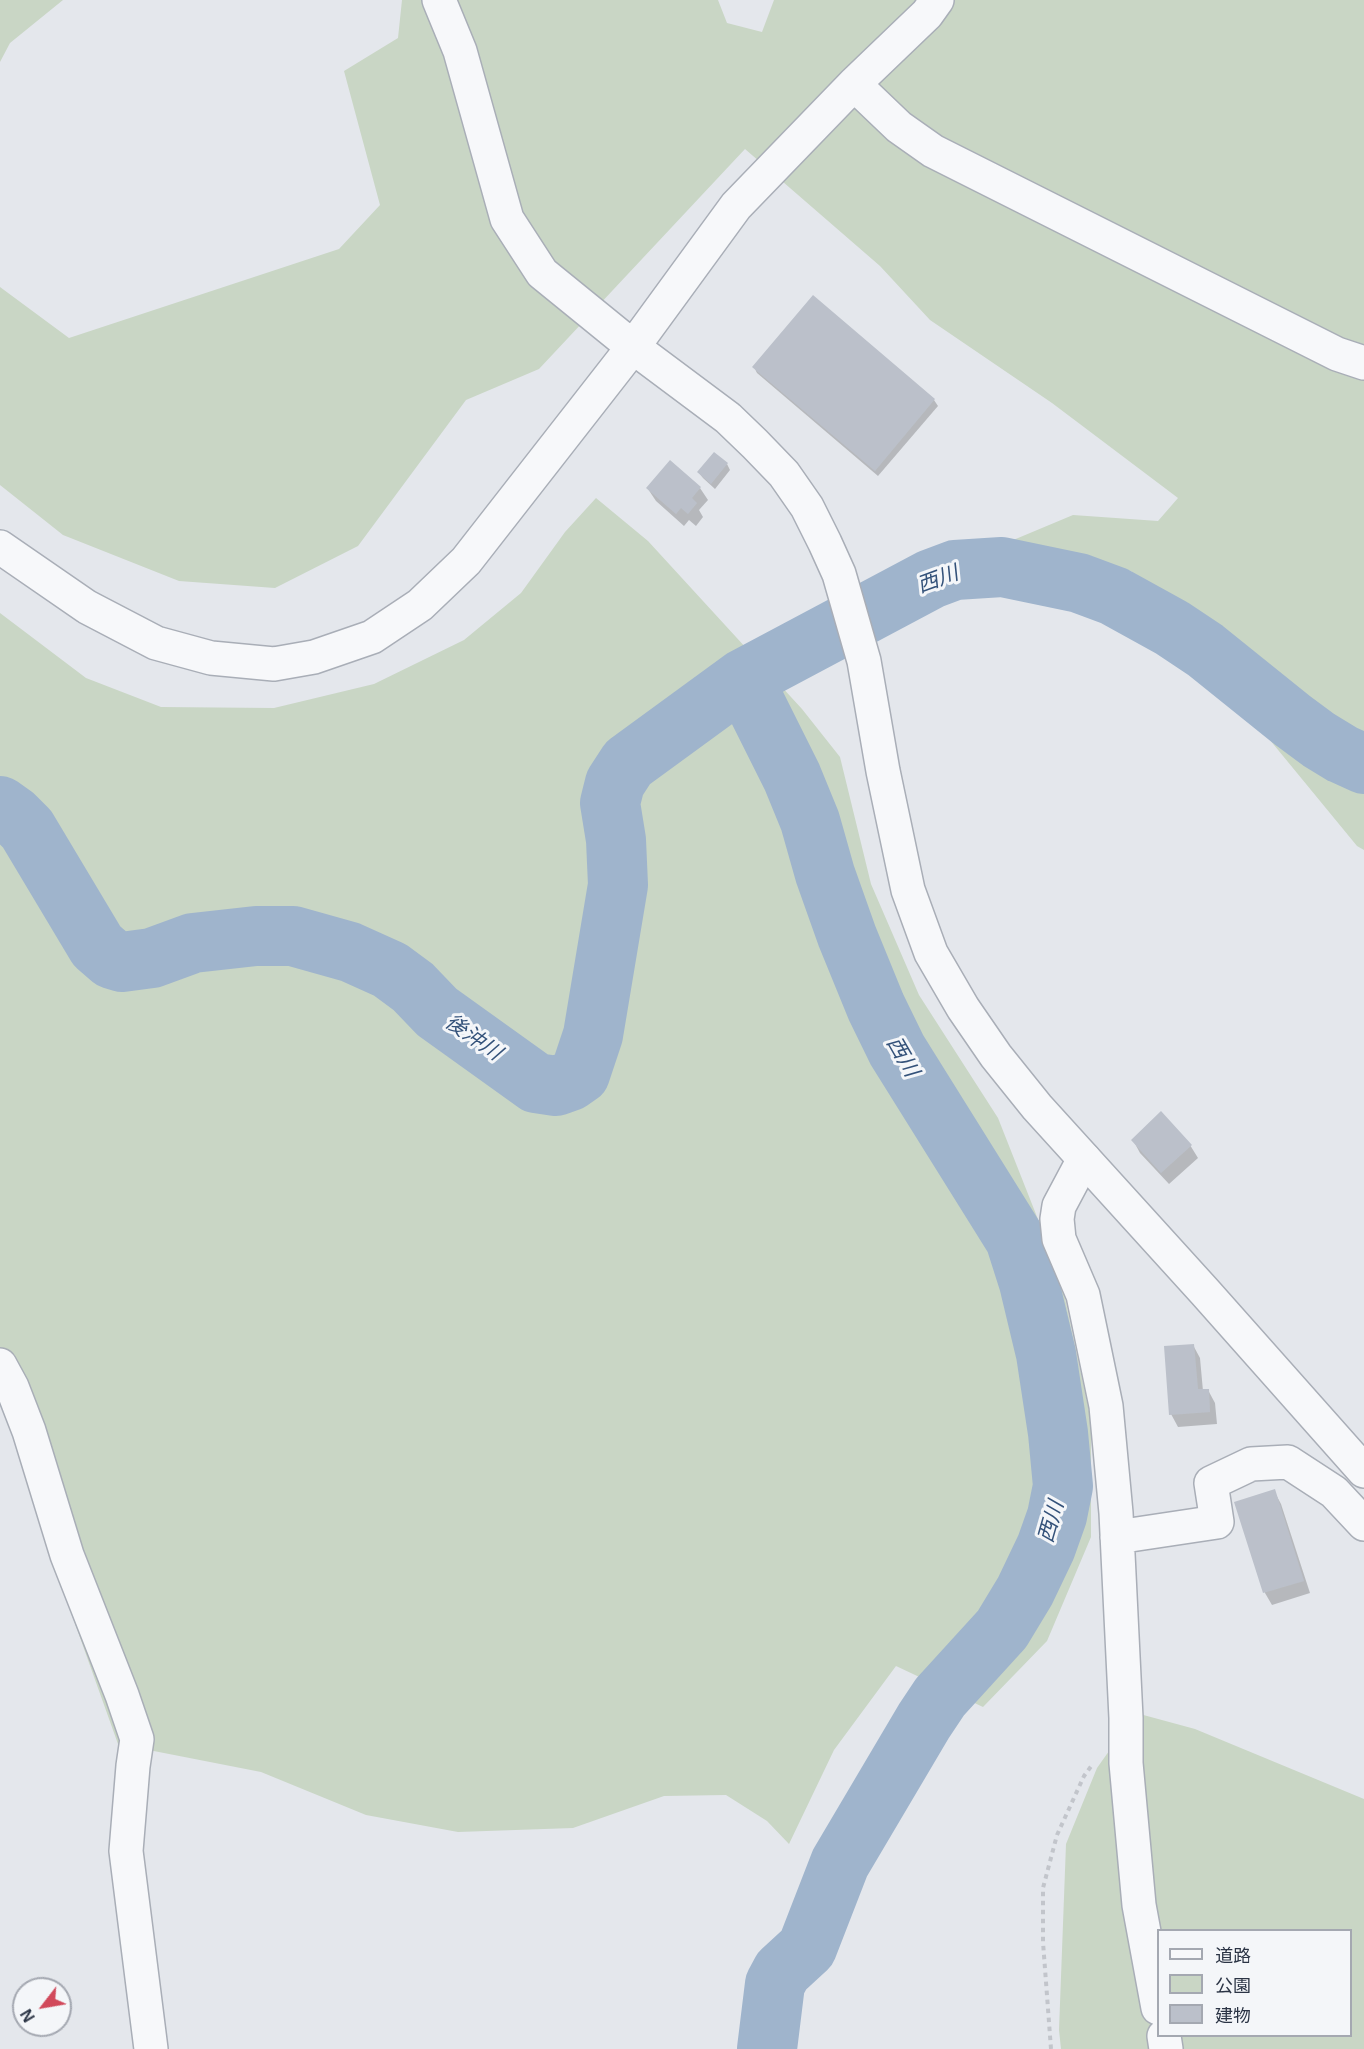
<!DOCTYPE html>
<html>
<head>
<meta charset="utf-8">
<style>
	body { margin:0 }
	#map { position:relative; width:1364px; height:2049px; overflow:hidden; background:#e4e7ec; font-family:Arial,"Noto Sans JP",sans-serif }
	canvas { display:block }
	.legend { position:absolute; left:1157px; top:1929px; width:195px; height:108px; box-sizing:border-box; background:#f4f6f9; border:2px solid #a4a8b1; margin:0; padding:8px 10px; list-style:none; font-size:18px; color:#2b3445 }
	.legend li { display:flex; align-items:center; gap:12px; height:30px }
	.legend b { width:30px; border:2px solid #a4a8b1 }
	.north { position:absolute; left:12px; top:1977px; width:60px; height:60px; box-sizing:border-box; background:#f4f6f9; border:2px solid #a4a8b1; border-radius:50%; rotate:239deg; font-size:16px; font-weight:700; line-height:24px; text-align:center; color:#2b3445 }
	.north::after { content:''; display:block; margin:auto; width:21px; height:27px; background:#d1495b; clip-path:polygon(50% 0,100% 100%,50% 72%,0 100%) }
</style>
</head>
<body>
<div id="map">
<canvas width="1364" height="2049"></canvas>
<ul class="legend">
<li><b style="height:8px;background:#f7f8fa"></b>道路</li>
<li><b style="height:16px;background:#c9d6c5"></b>公園</li>
<li><b style="height:16px;background:#bbc0ca"></b>建物</li>
</ul>
<div class="north">N</div>
</div>
<script>
const context = document.querySelector('canvas').getContext('2d');
context.lineJoin = 'round';
function fillPath(path, color) { context.fillStyle = color; context.fill(path, 'evenodd'); }
const shape = rows => new Path2D(rows.map(r => 'M' + r).join(''));
function stroke(path, color, width, dash) { context.strokeStyle = color; context.lineWidth = width; context.lineCap = dash ? 'butt' : 'round'; context.setLineDash(dash || []); context.stroke(path); }
function label(font, color, halo, rows, align = 'center') {
  context.font = font + ' Arial,"Noto Sans JP",sans-serif'; context.lineWidth = 6; context.setLineDash([]); context.textBaseline = 'middle'; context.strokeStyle = halo; context.fillStyle = color; for (const [text, x, y, turn = 0] of rows) {
    context.save(); context.translate(x, y); context.rotate((+turn || 0) * Math.PI / 180); context.textAlign = isNaN(turn) ? turn : align; if (halo) context.strokeText(text, 0, 0); context.fillText(text, 0, 0); context.restore();
  }
}
fillPath(shape([
	[0,0,63,0,10,43,0,62],
	[402,0,718,0,727,23,762,32,774,0,1364,0,1364,850,1357,846,1131,571,987,551,1073,515,1158,521,1178,498,1052,403,930,320,880,266,745,149,539,369,466,400,358,546,275,588,179,581,63,535,0,485,0,287,69,338,339,249,380,205,344,71,398,38],
	[596,498,648,541,802,709,840,757,871,884,919,995,998,1118,1060,1275,1091,1421,1091,1537,1047,1641,983,1707,896,1666,834,1750,789,1844,767,1821,726,1795,664,1796,573,1828,458,1832,366,1815,261,1772,118,1744,58,1576,0,1394,0,613,86,678,161,707,274,708,374,684,464,640,521,593,565,532],
	[1136,1713,1195,1729,1364,1799,1364,2049,1061,2049,1059,2030,1066,1844,1097,1768],
	[1158,1930,1350,1930,1350,2036,1158,2036]
]), '#c9d6c5');
fillPath(shape([
	[754,367,934,400,938,406,878,476,757,373],
	[727,464,730,470,715,489,703,478,699,473],
	[700,488,708,500,699,510,703,517,696,526,689,520,684,526,656,501,648,489],
	[1133,1140,1190,1145,1198,1158,1169,1184,1140,1153],
	[1193,1345,1200,1358,1203,1391,1208,1390,1215,1403,1217,1424,1178,1427,1171,1414],
	[1274,1491,1281,1504,1310,1593,1272,1605,1265,1593,1236,1503]
]), '#0003');
stroke(shape([
	[743,679,792,777,810,821,825,874,847,936,876,1007,897,1050,1015,1239,1029,1283,1046,1354,1058,1433,1063,1486,1057,1516,1046,1547,1025,1591,1002,1629,940,1697,924,1721,840,1863,807,1948,782,1971,775,1984,767,2049],
	[0,806,14,816,27,829,97,946,112,959,122,962,152,958,193,943,256,936,293,936,350,952,390,970,413,987,437,1012,536,1083,556,1086,570,1081,580,1074,593,1035,618,885,616,840,610,803,615,783,628,763,743,679,931,579,955,570,1002,567,1079,583,1114,596,1172,628,1205,650,1292,720,1319,740,1342,754,1364,764]
]), '#9fb4cc', 60);
fillPath(shape([
	[813,295,935,399,875,471,752,367],
	[714,452,728,463,711,484,697,472],
	[670,460,701,487,692,498,697,503,688,514,681,508,676,514,646,488],
	[1161,1111,1192,1145,1161,1173,1131,1140],
	[1194,1344,1198,1389,1209,1389,1210,1412,1169,1415,1164,1346],
	[1275,1489,1304,1581,1263,1593,1234,1502]
]), '#bbc0ca');
const minor = shape([
	[439,0,460,51,507,219,542,273,633,347,736,206,854,84,927,14,937,0],
	[854,84,899,127,933,151,1337,354,1364,363],
	[1084,1159,1059,1206,1057,1219,1059,1239,1083,1295,1106,1406,1116,1513,1126,1718,1126,1763,1139,1905,1158,2008],
	[0,1365,12,1387,29,1431,67,1555,122,1695,137,1739,133,1766,126,1851,151,2049],
	[1117,1537,1217,1522,1211,1483,1251,1464,1288,1462,1334,1492,1364,1524],
	[1164,2036,1166,2049]
]);
const tertiary = shape([
	[0,547,87,607,156,643,211,658,274,664,314,657,372,637,420,605,466,561,633,347,728,418,755,444,784,474,807,507,825,543,839,574,864,661,883,771,908,890,931,953,963,1008,996,1056,1037,1107,1205,1292,1364,1471]
]);
stroke(minor, '#a9aeb7', 36);
stroke(tertiary, '#a9aeb7', 36);
stroke(shape([
	[1051,2049,1043,1942,1043,1888,1057,1835,1084,1776,1092,1765]
]), '#c2c5cb', 4, [4.5, 4.5]);
stroke(minor, '#f7f8fa', 33);
stroke(tertiary, '#f7f8fa', 33);
label('italic 21px', '#34527a', '#f4f6f9', [
	["西川",938,580,-20],
	["後沖川",473,1038,35],
	["西川",902,1057,60],
	["西川",1052,1522,-74]
]);
</script>
</body>
</html>
